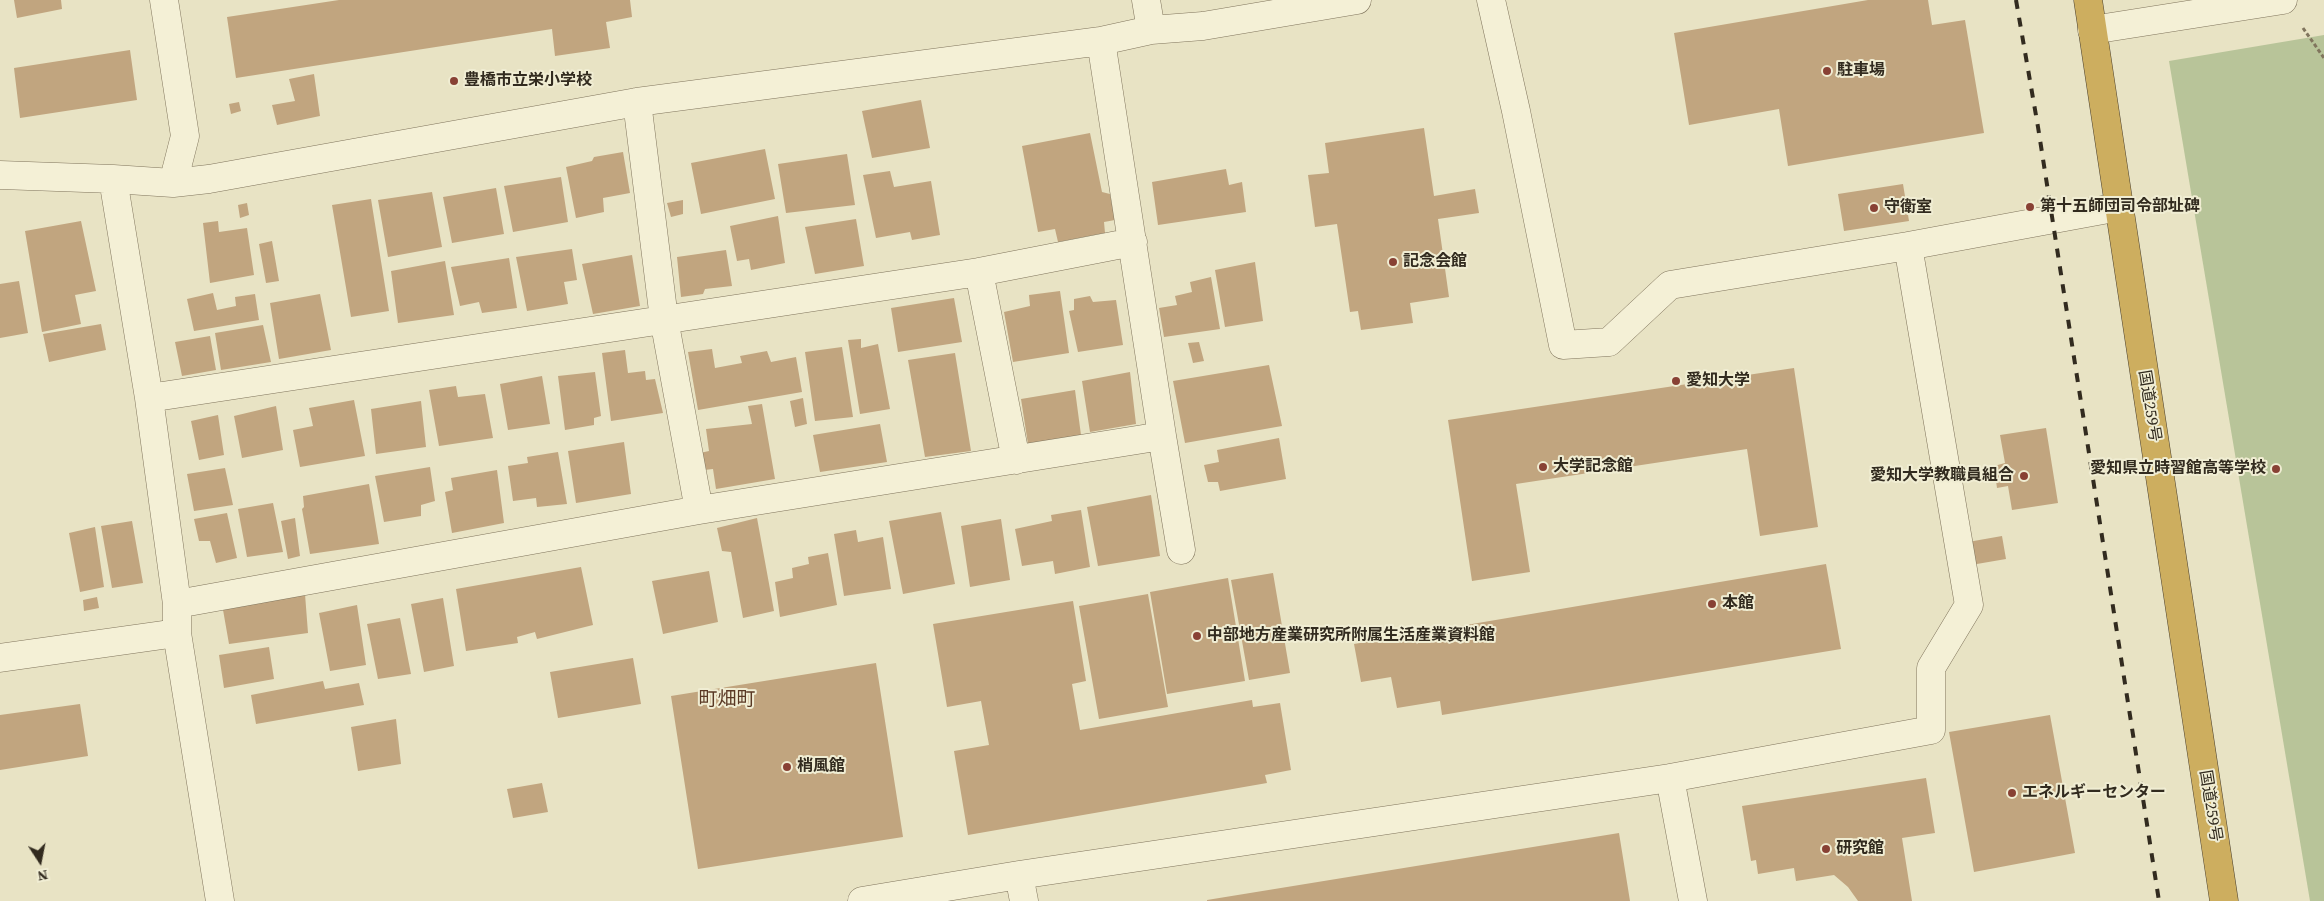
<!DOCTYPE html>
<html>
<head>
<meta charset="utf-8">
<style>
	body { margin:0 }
	#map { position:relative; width:2324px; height:901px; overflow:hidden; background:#e8e3c4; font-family:"Source Serif 4",serif }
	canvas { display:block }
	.north { position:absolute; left:15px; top:836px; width:50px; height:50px; -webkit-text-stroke:4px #f0edd3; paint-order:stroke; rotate:169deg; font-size:14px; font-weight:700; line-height:20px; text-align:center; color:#322b1f }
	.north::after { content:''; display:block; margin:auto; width:18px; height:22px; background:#322b1f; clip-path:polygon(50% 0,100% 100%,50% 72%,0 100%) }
</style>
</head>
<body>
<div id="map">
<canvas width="2324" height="901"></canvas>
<div class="north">N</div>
</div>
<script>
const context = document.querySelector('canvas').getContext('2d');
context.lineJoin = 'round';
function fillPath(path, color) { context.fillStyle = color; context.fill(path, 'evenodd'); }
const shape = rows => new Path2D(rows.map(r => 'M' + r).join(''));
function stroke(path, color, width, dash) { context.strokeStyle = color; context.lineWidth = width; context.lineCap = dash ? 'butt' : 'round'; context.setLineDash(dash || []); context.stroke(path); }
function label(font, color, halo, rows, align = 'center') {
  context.font = font + ' "Source Serif 4","Noto Sans JP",serif'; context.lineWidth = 4; context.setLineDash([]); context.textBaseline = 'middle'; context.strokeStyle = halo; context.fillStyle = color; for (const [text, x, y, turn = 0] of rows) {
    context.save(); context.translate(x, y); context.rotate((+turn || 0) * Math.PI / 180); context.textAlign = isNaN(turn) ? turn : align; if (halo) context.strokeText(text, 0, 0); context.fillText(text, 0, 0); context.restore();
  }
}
fillPath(shape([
	[2324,35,2324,901,2310,901,2169,61]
]), '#b8c499');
fillPath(shape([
	[14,0,61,0,62,9,17,18],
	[339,0,630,0,632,17,606,22,610,48,555,56,552,29,236,78,227,17],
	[1868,0,1928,0,1932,25,1965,20,1984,133,1788,166,1779,109,1689,125,1674,33],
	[130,50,137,100,20,118,14,68],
	[314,74,320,116,277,125,272,105,295,101,289,79],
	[921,100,930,148,872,158,862,111],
	[239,102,241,111,231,114,229,104],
	[1424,128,1434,196,1475,189,1479,213,1438,219,1449,297,1410,303,1413,323,1361,330,1358,311,1350,312,1337,224,1315,227,1308,175,1329,173,1325,143],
	[1090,133,1102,192,1110,194,1115,220,1104,222,1105,233,1058,242,1055,229,1038,232,1022,146],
	[765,149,775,199,701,214,691,163],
	[623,152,630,193,603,198,604,212,576,218,566,167,592,161,594,157],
	[847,154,855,205,786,213,778,164],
	[1226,169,1229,185,1242,182,1246,212,1158,225,1152,182],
	[890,171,894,187,931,181,940,235,912,240,910,232,876,238,863,175],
	[561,177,568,222,513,232,504,186],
	[1903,184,1909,221,1844,231,1838,194],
	[496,188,504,234,452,243,443,197],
	[432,192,442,247,388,257,378,200],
	[371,199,389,311,351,317,332,205],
	[683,200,683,214,671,217,667,203],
	[247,203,249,215,240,218,238,205],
	[778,216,785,263,751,270,749,259,737,261,730,226],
	[856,219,864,266,815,274,805,227],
	[81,221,96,291,75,295,81,324,42,332,25,231],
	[218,221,219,232,247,228,254,275,210,283,203,223],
	[272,241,279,281,266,283,259,244],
	[572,249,577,280,564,282,568,304,527,311,516,257],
	[726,250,732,286,705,289,703,294,681,297,677,257],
	[632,255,640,306,593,314,582,264],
	[509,258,517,308,482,313,479,302,460,306,451,267],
	[445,261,454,315,398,323,391,271],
	[1255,262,1263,321,1225,327,1215,270],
	[1211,277,1220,329,1164,337,1159,308,1177,305,1175,296,1192,292,1190,282],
	[19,281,28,333,0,338,0,284],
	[1060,291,1069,353,1013,362,1004,312,1030,306,1029,295],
	[213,293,217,310,236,306,235,297,255,294,259,320,194,331,187,299],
	[320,294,331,350,279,359,270,303],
	[1090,296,1093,302,1116,300,1123,345,1078,352,1069,311,1074,310,1074,299],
	[954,298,962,342,898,352,891,308],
	[101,324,106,350,49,362,43,334],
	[263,325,271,362,221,370,215,333],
	[210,336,216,370,182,376,175,342],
	[861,339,861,348,878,344,890,409,860,414,848,340],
	[1199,342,1204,361,1193,363,1188,343],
	[842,347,853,417,815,421,805,352],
	[712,349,715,368,742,363,740,356,767,351,771,362,796,357,802,392,698,410,688,352],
	[625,350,628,373,645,371,646,380,655,379,663,413,611,421,602,353],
	[955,353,971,451,925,457,908,360],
	[1269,365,1282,426,1185,443,1173,381],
	[1794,368,1818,527,1760,536,1747,449,1516,484,1530,572,1472,581,1448,420],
	[595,372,601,416,594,418,594,425,565,430,558,376],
	[1130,372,1136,424,1090,432,1082,381],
	[542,376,550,424,508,430,500,384],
	[456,386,458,397,485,394,493,438,439,446,429,390],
	[1075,390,1081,435,1028,444,1021,399],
	[803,398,807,424,795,427,790,401],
	[354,400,365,456,300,467,293,430,313,426,309,408],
	[421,401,426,447,376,454,371,409],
	[762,404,775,479,716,489,713,469,704,470,700,453,709,451,706,429,752,424,748,406],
	[276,406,283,450,242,458,234,416],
	[218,415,224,455,199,460,191,421],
	[880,424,887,462,820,472,813,435],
	[2046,428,2058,503,2012,510,2008,486,1997,488,1994,466,2005,463,2000,435],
	[1279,438,1286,479,1220,491,1218,482,1208,482,1204,465,1219,462,1217,450],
	[624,442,631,494,576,503,568,451],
	[558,452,567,504,537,507,536,498,513,501,508,466,528,463,527,457],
	[430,467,435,501,421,505,421,516,384,522,375,476],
	[225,468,233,505,194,511,187,474],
	[497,470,504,523,452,533,445,492,453,490,451,478],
	[369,484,379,544,310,554,302,509,304,507,303,496],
	[1151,495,1160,556,1098,566,1087,507],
	[273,503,283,552,247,557,238,509],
	[1081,510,1090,567,1055,574,1053,561,1022,566,1015,529,1052,521,1051,515],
	[941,512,955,584,903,594,889,521],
	[227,513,237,558,216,563,210,541,199,541,194,519],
	[295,518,300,556,288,559,281,521],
	[757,518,774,611,743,618,731,552,722,551,717,528],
	[1001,519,1010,580,970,587,961,526],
	[132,521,143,583,112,588,101,526],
	[95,527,104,587,80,592,69,533],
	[856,530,858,542,883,537,891,589,844,596,834,534],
	[2002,536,2006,559,1971,565,1968,542],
	[828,553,837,605,780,617,775,582,793,578,792,568,809,564,808,557],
	[1826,564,1841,649,1442,715,1440,701,1397,708,1391,677,1361,682,1354,644],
	[581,567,593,625,537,639,535,632,517,637,518,643,466,651,456,589],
	[709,571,718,622,663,634,652,581],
	[1273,573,1290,673,1249,680,1231,580],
	[1228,578,1245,681,1167,694,1150,592],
	[305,594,308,633,229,644,222,604],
	[1148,594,1168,707,1099,719,1079,606],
	[97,597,99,608,84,611,83,600],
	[443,598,454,666,424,672,411,604],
	[1073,601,1086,681,1072,684,1080,730,1252,700,1253,707,1280,703,1291,770,1265,775,1267,783,968,835,954,751,989,745,981,701,947,707,933,624],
	[357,605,366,665,330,671,319,613],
	[400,618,411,674,378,679,367,624],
	[269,647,274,679,224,688,219,655],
	[633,658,641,704,558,718,550,672],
	[876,663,903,837,698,869,671,696],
	[323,681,325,689,359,683,364,705,256,724,251,695],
	[80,704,88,756,0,770,0,715],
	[2050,715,2075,853,1974,872,1949,732],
	[396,719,401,764,358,771,351,727],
	[1926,778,1935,833,1902,838,1912,901,1858,901,1848,887,1834,875,1796,881,1794,868,1758,874,1756,860,1751,861,1742,806],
	[542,783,548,812,513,818,507,789],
	[1619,833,1630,901,1207,901,1207,900]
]), '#c1a57f');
const minor = shape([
	[164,0,185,136,173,183,113,179,149,398,177,604,177,633,220,901],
	[1146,0,1151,30],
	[1491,0,1516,111,1563,345,1609,342,1670,285,1908,246,2119,207],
	[2092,30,2283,0],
	[637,102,664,319,699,510],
	[0,175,113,179],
	[173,183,209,179,637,102,1101,41,1151,30,1203,26,1357,0],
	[979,272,1016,460],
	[149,398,979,272,1133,242],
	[1162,436,1181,550],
	[177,604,699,510,1162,436,1101,41],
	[0,658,177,633],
	[1019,875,1024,901],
	[862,901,1019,875,1670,778],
	[1693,901,1670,778,1931,730,1931,668,1969,605,1908,246]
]);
const highway = shape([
	[2088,0,2224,901]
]);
stroke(minor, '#80755d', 29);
stroke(highway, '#4e4330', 29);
stroke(shape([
	[2303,28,2324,58]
]), '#80755d', 3, [4, 2.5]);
stroke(minor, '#f4f0d6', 28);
stroke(highway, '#cdae5f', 28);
stroke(shape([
	[2016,0,2038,127,2159,901]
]), '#322b1f', 4, [9, 9]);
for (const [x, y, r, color] of [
	[1827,71,5,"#884134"],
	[454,81,5,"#884134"],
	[2030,207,5,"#884134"],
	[1874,208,5,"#884134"],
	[1393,262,5,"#884134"],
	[1676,381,5,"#884134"],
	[1543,467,5,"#884134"],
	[2276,469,5,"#884134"],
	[2024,476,5,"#884134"],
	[1712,604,5,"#884134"],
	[1197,636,5,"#884134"],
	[787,767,5,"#884134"],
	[2012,793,5,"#884134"],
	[1826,849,5,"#884134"]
]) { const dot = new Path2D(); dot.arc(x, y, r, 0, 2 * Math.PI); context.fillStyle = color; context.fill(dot); stroke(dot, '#f0edd3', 2); }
label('bold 16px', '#322b1f', '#f0edd3', [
	["駐車場",1837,71],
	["豊橋市立栄小学校",464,81],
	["第十五師団司令部址碑",2040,207],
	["守衛室",1884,208],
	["記念会館",1403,262],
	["愛知大学",1686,381],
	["大学記念館",1553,467],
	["愛知県立時習館高等学校",2266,469,"right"],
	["愛知大学教職員組合",2014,476,"right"],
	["本館",1722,604],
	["中部地方産業研究所附属生活産業資料館",1207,636],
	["梢風館",797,767],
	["エネルギーセンター",2022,793],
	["研究館",1836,849]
], 'left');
label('16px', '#322b1f', '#f0edd3', [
	["国道259号",2149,406,81],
	["国道259号",2210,806,81]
]);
label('19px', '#593824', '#f0edd3', [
	["町畑町",727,700]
]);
</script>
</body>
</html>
